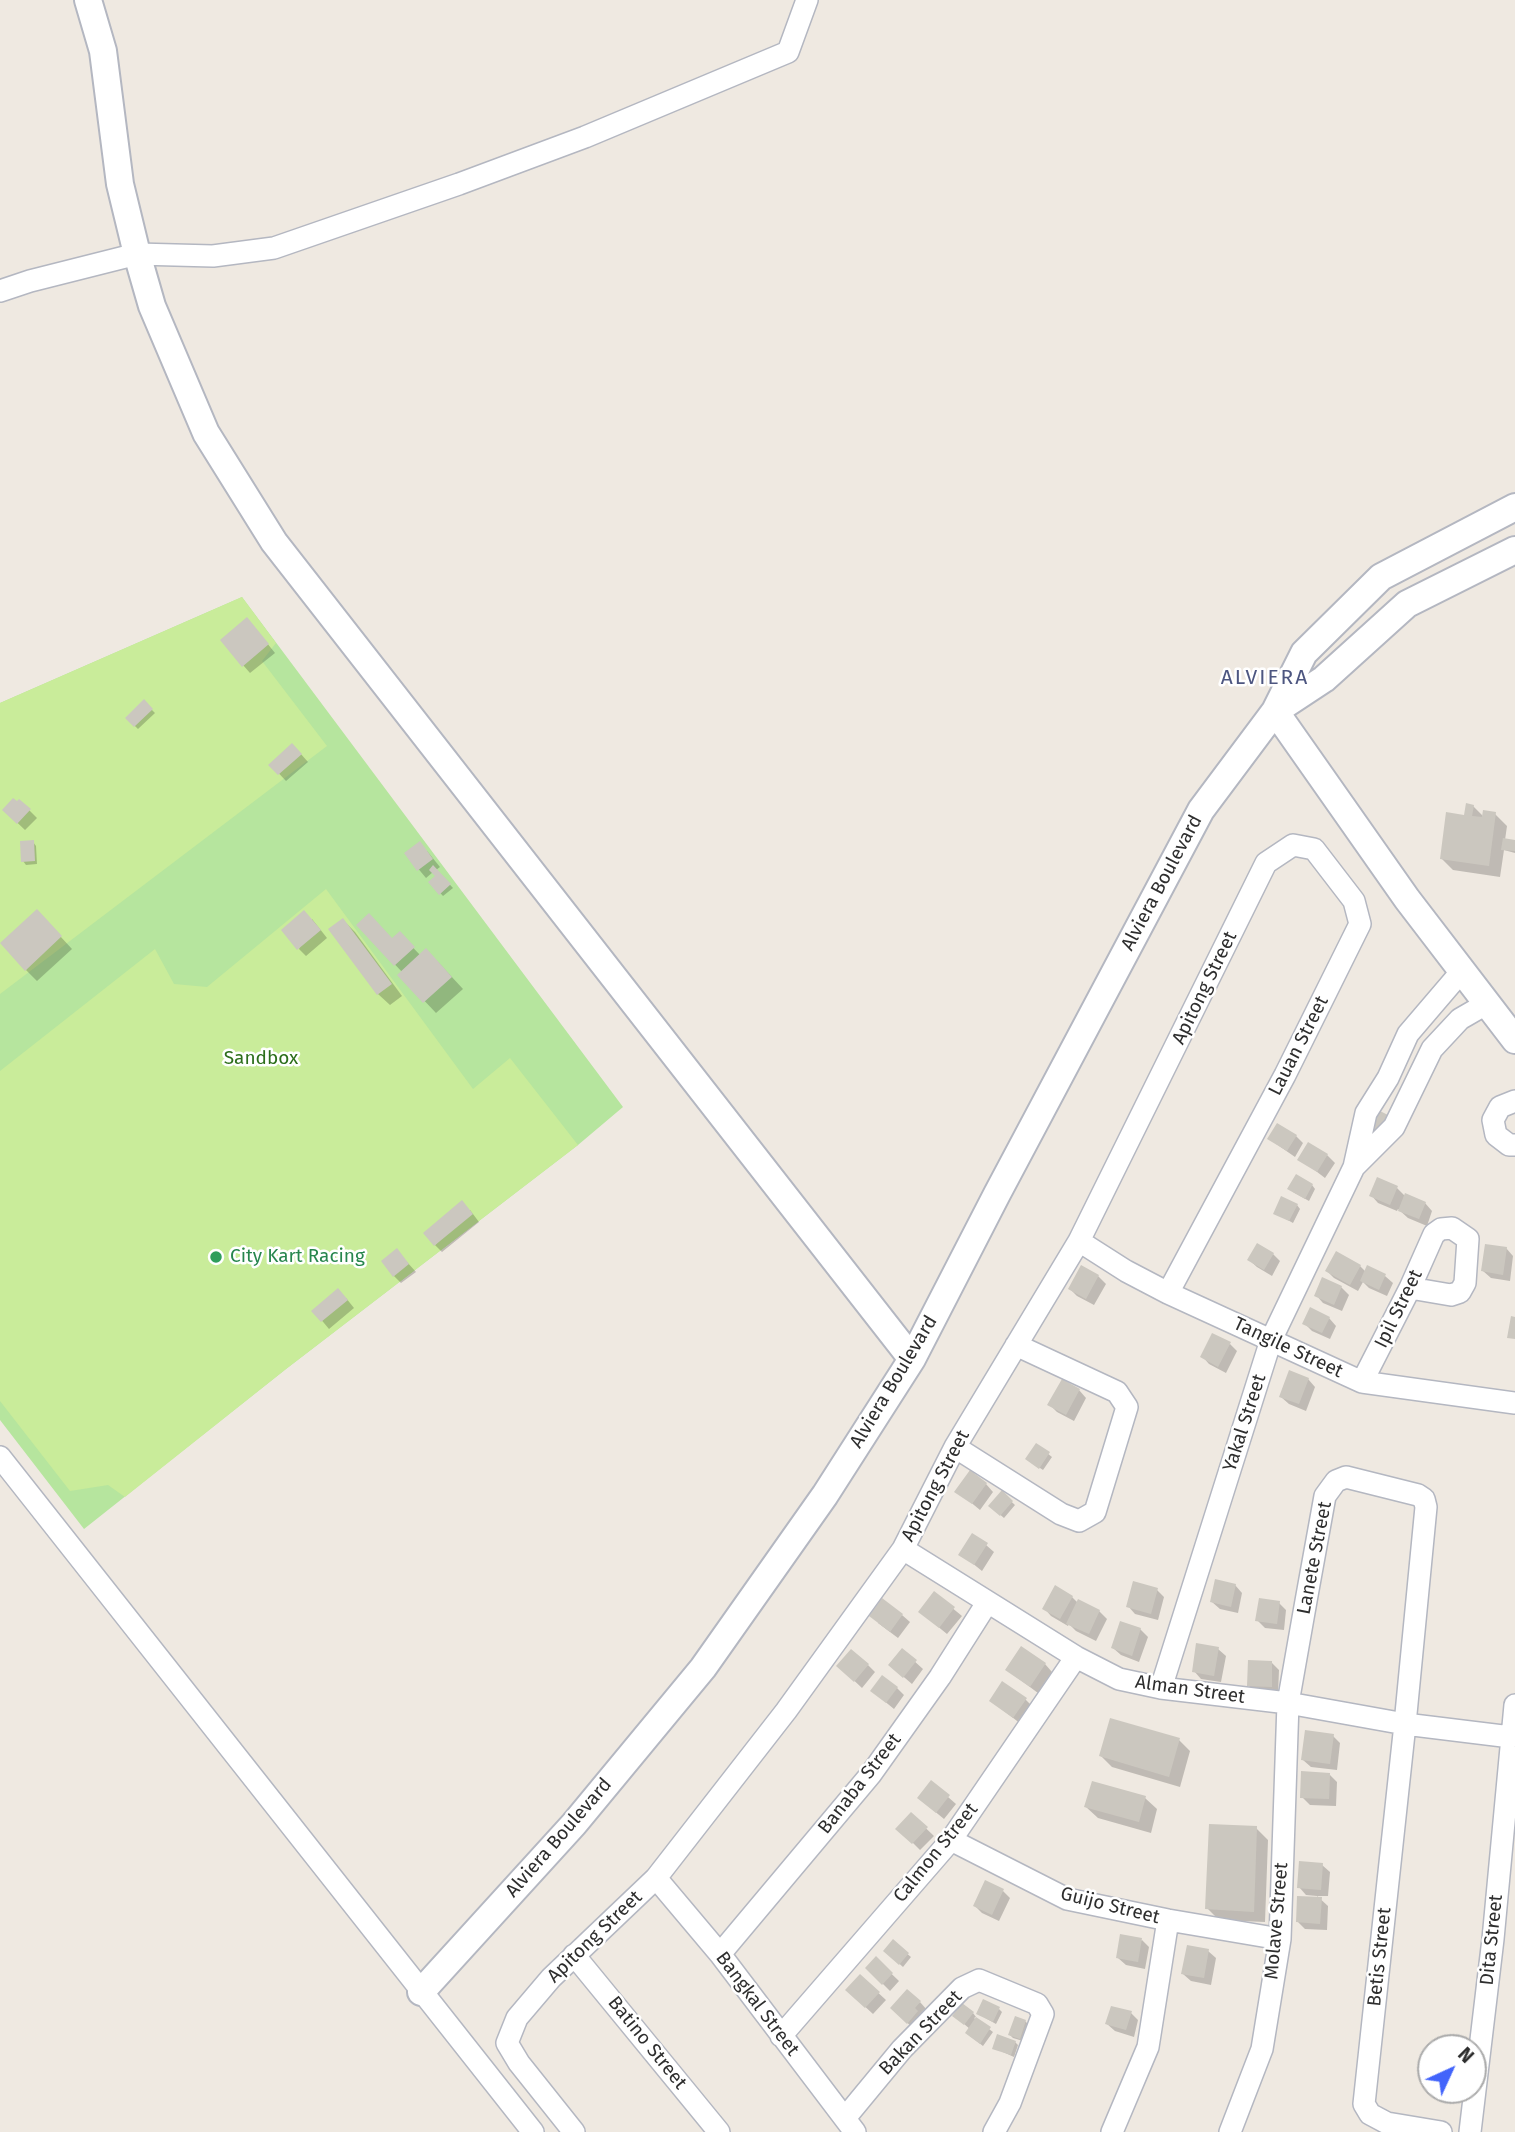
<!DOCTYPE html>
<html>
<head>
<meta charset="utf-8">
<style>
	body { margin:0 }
	#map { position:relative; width:1515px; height:2132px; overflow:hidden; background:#efe9e1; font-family:"Fira Sans",sans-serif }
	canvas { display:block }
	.north { position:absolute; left:1417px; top:2034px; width:70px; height:70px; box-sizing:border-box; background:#fff; border:2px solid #ababab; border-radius:50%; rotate:45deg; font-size:19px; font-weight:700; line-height:28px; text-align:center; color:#2e2e2e }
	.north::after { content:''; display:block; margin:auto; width:24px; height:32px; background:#4264fb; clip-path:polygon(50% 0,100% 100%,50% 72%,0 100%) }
</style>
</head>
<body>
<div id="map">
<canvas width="1515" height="2132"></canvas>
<div class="north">N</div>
</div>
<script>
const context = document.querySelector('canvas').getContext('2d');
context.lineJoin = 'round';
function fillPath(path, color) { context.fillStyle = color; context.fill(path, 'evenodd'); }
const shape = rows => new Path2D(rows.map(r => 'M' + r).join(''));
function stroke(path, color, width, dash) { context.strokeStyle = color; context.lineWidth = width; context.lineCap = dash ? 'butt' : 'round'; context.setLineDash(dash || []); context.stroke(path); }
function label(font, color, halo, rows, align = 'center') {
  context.font = font + ' "Fira Sans",sans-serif'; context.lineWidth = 5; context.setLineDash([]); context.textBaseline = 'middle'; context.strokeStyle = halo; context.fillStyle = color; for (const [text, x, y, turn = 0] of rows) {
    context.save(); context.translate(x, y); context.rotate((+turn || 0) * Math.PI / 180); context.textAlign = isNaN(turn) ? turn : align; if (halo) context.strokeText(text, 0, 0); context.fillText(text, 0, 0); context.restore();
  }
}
fillPath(shape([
	[242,597,623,1107,578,1145,286,1369,84,1529,0,1420,0,703]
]), '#b6e59e');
fillPath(shape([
	[242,597,276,643,262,661,327,746,0,994,0,703],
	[326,889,473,1089,510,1058,578,1145,286,1369,125,1497,108,1485,70,1491,0,1401,0,1071,155,949,174,984,207,987]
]), '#c9ec9a');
fillPath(shape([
	[254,627,275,653,250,673,222,641],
	[144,702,155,713,138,729,127,718],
	[300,753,308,762,286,781,271,765],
	[20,801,37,818,25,830,4,810],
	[1473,806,1484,817,1495,814,1507,826,1505,840,1515,842,1515,853,1504,850,1500,877,1453,870,1442,859],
	[33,842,36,846,37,864,26,865,23,861],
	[427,851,440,867,436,870,453,888,443,896,430,882,437,876,433,872,426,878,406,854],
	[312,919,327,938,306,956,299,949],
	[343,920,355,932,402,996,390,1005,378,994],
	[48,923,72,949,37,981,26,970],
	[358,925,393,940,399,933,421,956,438,962,463,989,436,1013,400,975,402,972],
	[1296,1136,1303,1143,1295,1157,1269,1139],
	[1327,1155,1335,1163,1325,1178,1300,1159],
	[1312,1185,1315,1189,1309,1201,1293,1192],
	[1397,1188,1406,1197,1425,1203,1432,1211,1427,1226,1408,1218,1398,1209,1397,1211,1378,1203,1371,1195],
	[1297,1205,1300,1209,1293,1223,1275,1213],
	[470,1210,479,1222,442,1252,435,1245],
	[1506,1248,1513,1256,1510,1281,1491,1278,1483,1271],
	[397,1251,416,1272,401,1283,394,1276],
	[1273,1254,1280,1261,1272,1276,1257,1267,1249,1260],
	[1360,1266,1366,1272,1368,1267,1385,1276,1393,1283,1387,1296,1369,1288,1363,1282,1358,1291,1334,1278,1327,1271],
	[1082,1267,1098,1276,1106,1284,1094,1305,1077,1296,1070,1289],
	[1341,1287,1349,1295,1342,1311,1323,1303,1316,1295],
	[346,1298,354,1308,329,1329,314,1311],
	[1329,1318,1336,1326,1330,1339,1312,1331,1304,1323],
	[1230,1344,1237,1351,1226,1373,1209,1364,1202,1356],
	[1308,1379,1315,1387,1306,1411,1289,1404,1281,1397],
	[1079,1390,1086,1398,1074,1421,1057,1412,1050,1405],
	[1037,1445,1052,1457,1043,1470,1031,1462],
	[986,1484,993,1492,980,1510,957,1491],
	[1002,1493,1015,1505,1004,1518,990,1506],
	[986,1545,994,1552,982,1571,961,1554],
	[1235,1585,1242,1593,1238,1613,1220,1609,1212,1602],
	[1157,1590,1164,1597,1158,1620,1135,1614,1128,1606],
	[934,1593,962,1616,947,1634,920,1612],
	[1072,1597,1078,1603,1099,1611,1107,1619,1096,1641,1076,1631,1069,1624,1068,1626,1051,1616,1044,1608],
	[1279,1603,1286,1610,1284,1630,1265,1628,1257,1620],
	[902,1615,910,1622,898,1638,878,1623],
	[1140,1629,1148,1637,1139,1662,1121,1655,1113,1648],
	[1218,1649,1226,1656,1221,1682,1201,1679,1194,1671],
	[902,1650,923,1669,912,1684,898,1672],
	[1272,1663,1279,1670,1278,1694,1256,1693,1249,1686],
	[1045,1664,1052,1672,1038,1693,1007,1670],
	[868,1665,875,1672,862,1688,846,1673],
	[897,1688,904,1695,894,1709,872,1691],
	[1025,1699,1033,1707,1021,1724,991,1701],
	[1333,1736,1340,1743,1337,1770,1311,1767,1303,1760],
	[1179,1740,1190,1751,1180,1787,1112,1767,1101,1756],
	[1330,1775,1337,1782,1336,1806,1310,1805,1302,1797],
	[932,1783,956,1804,944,1819,927,1805],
	[1145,1798,1157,1809,1151,1833,1098,1818,1086,1807],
	[911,1814,934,1836,920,1850,898,1828],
	[1256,1828,1268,1840,1265,1922,1219,1920,1207,1908],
	[1322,1865,1330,1872,1328,1896,1317,1896,1328,1906,1327,1930,1305,1929,1298,1922,1317,1899,1317,1896,1306,1895,1299,1887],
	[1003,1891,1010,1898,999,1921,982,1913,975,1906],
	[1142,1940,1149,1947,1145,1969,1126,1965,1118,1958],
	[893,1942,911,1957,903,1967,885,1951],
	[1208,1951,1216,1958,1211,1985,1191,1981,1183,1974],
	[876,1959,899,1981,890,1991,867,1968],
	[860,1976,886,2000,873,2014,847,1990],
	[920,2002,927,2010,915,2030,899,2015],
	[999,2009,1002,2012,996,2024,978,2014],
	[973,2013,976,2017,974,2018,993,2032,983,2046,970,2036,970,2029,958,2019],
	[1131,2013,1138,2020,1134,2037,1115,2031,1107,2024],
	[1025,2021,1028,2024,1023,2041,1013,2038,1010,2035],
	[1015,2042,1018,2045,1014,2057,994,2048]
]), '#0003');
fillPath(shape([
	[247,617,269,644,242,667,220,640],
	[144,699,153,709,134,727,125,718],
	[292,743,302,754,278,775,268,765],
	[13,798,17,801,19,799,31,809,17,824,2,810],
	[1466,803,1474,805,1472,816,1482,817,1483,810,1496,812,1489,866,1440,859,1446,812,1464,815],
	[1503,838,1515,840,1515,851,1501,850],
	[34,840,35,861,21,862,20,841],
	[420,841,433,859,417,871,404,853],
	[433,865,451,884,439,895,428,882,435,876,429,870],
	[37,909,62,936,25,971,0,943],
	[304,910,321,930,297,950,281,930],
	[369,913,392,938,400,931,415,947,394,966,356,925],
	[343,918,392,984,377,995,328,929],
	[426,948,452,977,423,1003,397,975],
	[1376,1109,1388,1115,1379,1133,1367,1127],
	[1277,1123,1297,1135,1287,1151,1267,1139],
	[1308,1142,1328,1154,1317,1172,1297,1160],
	[1296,1174,1313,1184,1305,1199,1287,1189],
	[1377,1177,1398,1186,1390,1205,1369,1196],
	[1405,1193,1426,1202,1419,1219,1398,1211],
	[1281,1196,1298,1204,1289,1221,1273,1214],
	[462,1200,473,1214,434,1246,423,1233],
	[1257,1243,1274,1253,1264,1270,1247,1260],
	[1485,1244,1507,1247,1503,1275,1481,1271],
	[397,1248,409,1264,393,1277,381,1261],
	[1336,1251,1361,1265,1350,1285,1325,1271],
	[1081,1265,1099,1275,1086,1299,1068,1289],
	[1367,1265,1386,1274,1379,1290,1360,1281],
	[1322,1277,1342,1286,1334,1305,1314,1296],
	[338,1288,348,1300,321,1322,311,1311],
	[1310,1307,1330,1317,1322,1333,1302,1324],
	[1511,1316,1515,1317,1515,1339,1507,1338],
	[1212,1333,1231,1342,1218,1367,1200,1357],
	[1289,1370,1309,1378,1299,1404,1279,1397],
	[1062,1379,1080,1389,1066,1415,1047,1405],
	[1036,1443,1050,1452,1039,1469,1025,1459],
	[970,1470,987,1483,972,1504,954,1492],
	[1002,1490,1013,1501,1000,1516,988,1506],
	[972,1533,988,1543,974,1565,958,1555],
	[1215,1579,1236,1584,1231,1607,1210,1602],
	[1133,1581,1158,1588,1151,1614,1126,1607],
	[1055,1585,1073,1596,1060,1619,1042,1609],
	[934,1591,955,1607,939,1628,918,1612],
	[882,1598,903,1614,890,1632,869,1616],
	[1259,1598,1280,1601,1277,1624,1255,1621],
	[1078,1599,1100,1610,1089,1634,1066,1624],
	[1120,1621,1141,1628,1132,1656,1111,1648],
	[1196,1643,1219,1647,1214,1676,1192,1672],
	[1021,1646,1046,1663,1030,1687,1005,1670],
	[902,1648,917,1660,903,1678,888,1665],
	[851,1649,869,1664,854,1682,836,1666],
	[1248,1660,1272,1661,1272,1687,1247,1686],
	[882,1675,898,1687,886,1703,870,1691],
	[1002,1681,1027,1698,1013,1718,989,1701],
	[1110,1718,1180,1738,1169,1777,1099,1756],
	[1305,1730,1334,1734,1330,1764,1301,1760],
	[1301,1771,1330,1773,1329,1799,1300,1798],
	[931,1780,950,1795,936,1813,917,1798],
	[1092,1781,1146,1796,1139,1822,1084,1807],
	[911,1812,928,1827,912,1844,895,1829],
	[1209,1824,1257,1826,1254,1912,1205,1909],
	[1299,1861,1323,1863,1321,1890,1297,1888],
	[985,1880,1004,1889,992,1915,973,1906],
	[1297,1896,1322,1897,1320,1924,1296,1922],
	[1120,1934,1142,1938,1138,1962,1116,1958],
	[893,1939,909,1953,899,1965,883,1951],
	[1187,1945,1209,1949,1204,1978,1181,1974],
	[876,1956,893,1973,882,1985,865,1968],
	[860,1974,880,1992,865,2008,845,1990],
	[907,1989,921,2001,915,2008,918,2011,907,2024,890,2008],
	[983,1999,1000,2007,993,2022,976,2014],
	[962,2003,974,2012,964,2025,952,2016],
	[1111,2006,1132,2011,1126,2030,1105,2024],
	[1015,2016,1026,2020,1020,2039,1008,2035],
	[976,2017,991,2027,980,2044,965,2033],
	[997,2034,1016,2041,1011,2055,992,2049]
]), '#cbc7bf');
const minor = shape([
	[0,291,30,281,137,254,213,256,274,248,459,184,585,137,788,52,807,0],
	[1515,1101,1500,1107,1493,1120,1496,1135,1509,1145,1515,1145],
	[1354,1167,1394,1127,1432,1049,1460,1019,1486,1004],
	[1079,1241,1126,1271,1168,1293,1362,1382,1515,1403],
	[1362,1382,1410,1288,1434,1234,1441,1229,1452,1228,1468,1239,1465,1283,1460,1292,1451,1295,1410,1288],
	[955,1447,1061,1514,1079,1521,1095,1512,1127,1407,1117,1392,1016,1345],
	[0,1457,533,2132],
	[903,1549,1076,1657,1119,1679,1161,1688,1288,1703,1405,1724,1511,1737],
	[1161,1688,1271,1340,1354,1167,1366,1113,1388,1078,1408,1034,1461,972],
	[951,1840,1067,1899,1168,1920,1280,1939],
	[656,1878,720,1954,855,2132],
	[720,1954,871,1774,940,1677,987,1603],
	[574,1955,719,2132],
	[781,2036,951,1840,1076,1657],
	[845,2118,902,2049,962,1988,979,1980,1037,2004,1043,2014,1010,2103,994,2132],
	[574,2132,519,2063,507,2043,517,2018,551,1978,656,1878,786,1711,903,1549,955,1447,1079,1241,1266,863,1293,845,1314,849,1354,901,1360,924,1285,1075,1168,1293],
	[1112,2132,1148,2047,1168,1920],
	[1230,2132,1262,2049,1280,1939,1288,1703,1306,1601,1325,1496,1336,1481,1346,1477,1418,1495,1424,1499,1426,1507,1405,1724,1364,2104,1370,2114,1387,2123,1441,2132],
	[1470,2132,1493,1939,1515,1705]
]);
const tertiary = shape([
	[88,0,103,51,120,184,137,254,152,306,206,433,274,542,912,1359],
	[1277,710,1324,679,1407,604,1515,550],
	[1275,711,1407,899,1515,1040],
	[421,1992,574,1824,703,1668,825,1495,912,1359,997,1194,1201,810,1275,711,1304,653,1381,577,1515,507]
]);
stroke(minor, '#b4b7c1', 24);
stroke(tertiary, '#b4b7c1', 30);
stroke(minor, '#fff', 21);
stroke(tertiary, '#fff', 26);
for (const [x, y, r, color] of [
	[216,1257,7,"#2e9e5b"]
]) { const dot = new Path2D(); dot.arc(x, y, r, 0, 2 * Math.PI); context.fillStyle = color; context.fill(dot); stroke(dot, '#fff', 2.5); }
label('19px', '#2e2e2e', '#fff', [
	["Alviera Boulevard",1162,883,-62],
	["Apitong Street",1205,988,-64],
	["Lauan Street",1299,1046,-63],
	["Ipil Street",1399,1309,-64],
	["Tangile Street",1288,1348,25],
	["Alviera Boulevard",894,1382,-59],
	["Yakal Street",1245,1423,-72],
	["Apitong Street",936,1486,-62],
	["Lanete Street",1315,1558,-79],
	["Alman Street",1190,1690,8],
	["Banaba Street",860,1784,-52],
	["Alviera Boulevard",559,1838,-49],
	["Calmon Street",936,1853,-51],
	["Guijo Street",1110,1906,14],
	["Molave Street",1277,1921,-85],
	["Apitong Street",595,1937,-44],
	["Dita Street",1492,1940,-84],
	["Betis Street",1380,1957,-84],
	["Bangkal Street",757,2004,53],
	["Bakan Street",921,2033,-46],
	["Batino Street",647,2043,51]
]);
label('19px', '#2c6e1b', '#fff', [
	["Sandbox",261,1059]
]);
label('19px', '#27864d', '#fff', [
	["City Kart Racing",230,1257]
], 'left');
context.letterSpacing = '2px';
label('21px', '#4d5680', '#fff', [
	["ALVIERA",1265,678]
]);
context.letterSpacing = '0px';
</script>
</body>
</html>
